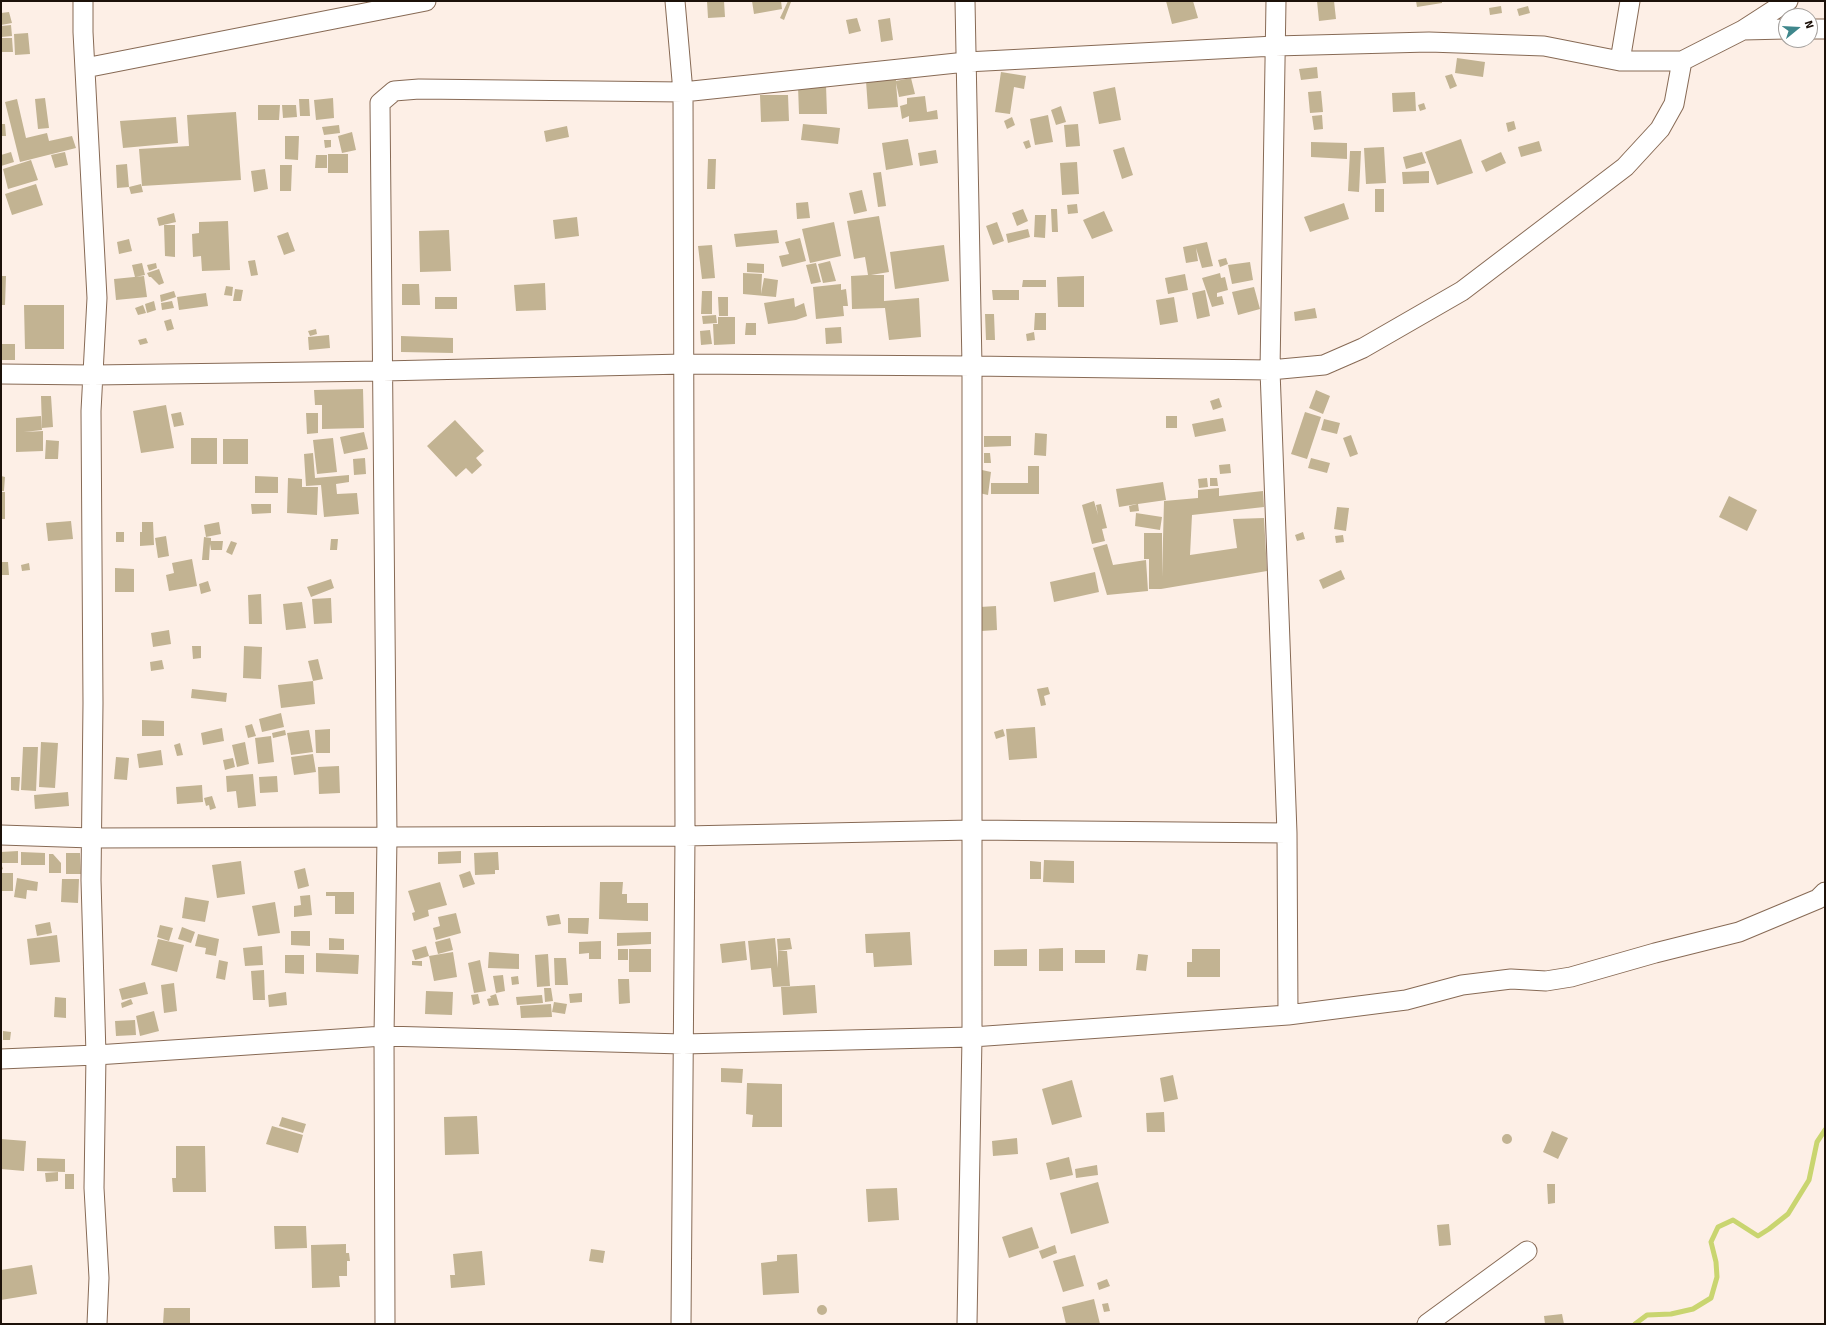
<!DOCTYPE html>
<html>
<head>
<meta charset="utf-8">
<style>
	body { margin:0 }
	#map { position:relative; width:1826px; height:1325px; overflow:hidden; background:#fdefe6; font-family:Signika,sans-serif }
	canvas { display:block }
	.frame { position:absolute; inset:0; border:2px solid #1c1109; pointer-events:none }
	.north { position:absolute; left:1778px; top:8px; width:40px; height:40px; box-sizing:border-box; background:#fff; border:1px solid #a4a09d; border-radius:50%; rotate:72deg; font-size:11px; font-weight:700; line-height:16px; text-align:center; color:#1c1109 }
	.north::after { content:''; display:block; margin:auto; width:14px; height:18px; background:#3f878c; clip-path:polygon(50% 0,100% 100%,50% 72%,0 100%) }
</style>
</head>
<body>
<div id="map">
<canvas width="1826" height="1325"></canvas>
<div class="frame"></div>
<div class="north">N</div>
</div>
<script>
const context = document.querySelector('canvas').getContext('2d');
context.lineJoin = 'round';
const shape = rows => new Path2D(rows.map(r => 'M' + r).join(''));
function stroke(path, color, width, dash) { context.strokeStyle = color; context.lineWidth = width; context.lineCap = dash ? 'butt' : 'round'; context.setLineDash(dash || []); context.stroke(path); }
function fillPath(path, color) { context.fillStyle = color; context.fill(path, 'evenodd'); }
stroke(shape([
	[1635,1324,1647,1315,1671,1314,1693,1309,1711,1298,1717,1277,1716,1262,1711,1242,1718,1227,1733,1220,1758,1236,1769,1229,1788,1214,1809,1180,1817,1142,1825,1130]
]), '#c9d570', 5);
fillPath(shape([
	[707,1,724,1,725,17,708,18],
	[752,1,781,1,782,9,754,14],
	[788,1,791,2,784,20,780,18],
	[1166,1,1193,1,1198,18,1172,24],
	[1317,1,1334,1,1336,19,1319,21],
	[1416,1,1442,1,1442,3,1417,7],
	[1501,6,1502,13,1490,15,1489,8],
	[1528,6,1530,13,1519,16,1517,9],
	[9,12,12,23,1,25,1,13],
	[857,18,861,31,849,34,846,20],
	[890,18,893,40,881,42,878,20],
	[11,25,12,36,1,37,1,26],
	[28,33,30,54,15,55,14,34],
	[2,38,12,38,13,52,2,52],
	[1457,58,1485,62,1483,77,1455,73],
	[1317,67,1318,78,1301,80,1299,69],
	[1001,72,1026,76,1024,89,1014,87,1010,114,995,112],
	[1452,74,1457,86,1450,89,1445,76],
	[911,78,915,94,899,97,896,83,898,107,868,109,866,81,896,79,896,81],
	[826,85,827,114,799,114,798,86],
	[1115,87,1121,120,1099,124,1093,92],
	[1321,91,1323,112,1310,113,1308,92],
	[1415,92,1416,111,1393,112,1392,93],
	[760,95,788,95,789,121,761,122],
	[925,96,927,112,937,110,938,119,909,122,909,116,902,119,900,106,907,104,907,98],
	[45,98,49,128,38,129,35,99],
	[333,98,334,118,316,120,314,100],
	[17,99,26,138,47,133,49,141,72,136,76,148,20,162,5,102],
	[299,99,309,99,310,116,300,116],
	[1424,103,1426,109,1420,111,1418,105],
	[258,105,280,105,279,120,258,120],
	[282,105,296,105,297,117,283,118],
	[1061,106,1066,122,1056,125,1051,110],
	[236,112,241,180,142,186,139,149,189,146,187,115],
	[1048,115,1053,142,1035,145,1030,119],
	[1322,115,1323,129,1314,130,1312,116],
	[176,117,178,143,123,148,120,121],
	[1012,117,1015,125,1007,129,1004,121],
	[1514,121,1516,129,1508,132,1506,123],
	[1,124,5,124,6,136,1,136],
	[803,124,840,128,838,144,801,140],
	[1078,124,1080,146,1066,147,1064,125],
	[339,125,340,133,324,135,322,127],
	[567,126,569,137,546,142,544,131],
	[352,132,356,150,342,153,338,136],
	[285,136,299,136,298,160,285,159],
	[908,139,913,165,886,170,882,143],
	[1461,139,1473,173,1437,185,1425,152],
	[324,140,331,140,331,147,325,148],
	[1029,140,1031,147,1026,149,1023,142],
	[1539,141,1542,151,1521,157,1518,147],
	[1311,142,1347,143,1347,159,1311,157],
	[1124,147,1133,175,1122,179,1113,150],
	[1384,147,1386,183,1366,184,1364,148],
	[936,150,938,163,920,166,918,153],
	[1350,151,1361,151,1359,192,1348,191],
	[11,152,14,162,1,166,1,155],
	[65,152,68,165,55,168,51,155],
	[1422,152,1426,163,1406,169,1403,157],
	[1501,152,1506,163,1486,172,1481,161],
	[328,154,348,154,348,173,328,173],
	[316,155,327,155,327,168,315,168],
	[708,159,716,159,715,189,707,189],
	[31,160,38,180,8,189,3,169],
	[1077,162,1079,194,1062,195,1060,163],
	[127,164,129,187,117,188,116,165],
	[280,165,292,165,291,191,280,191],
	[265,169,268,189,254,192,251,171],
	[1429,171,1429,183,1403,184,1402,172],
	[881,172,886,206,878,207,873,173],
	[36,184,43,205,12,215,5,194],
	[141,184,143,192,131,194,129,187],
	[1375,189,1384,189,1384,212,1375,212],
	[862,190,867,211,854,214,849,193],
	[808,202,810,218,797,219,796,203],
	[1344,203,1349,219,1310,232,1304,217],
	[1077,204,1078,213,1068,214,1067,205],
	[1023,209,1028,221,1017,226,1012,213],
	[1051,209,1057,209,1058,232,1052,232],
	[1104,211,1113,231,1092,239,1083,220],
	[174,213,176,222,159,226,157,218],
	[1035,215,1046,215,1045,238,1034,237],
	[879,216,889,272,871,275,884,275,884,301,919,298,921,337,889,340,885,308,852,309,851,276,868,275,865,257,854,259,847,221],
	[577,217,579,236,555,239,553,220],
	[228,221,230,270,202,271,201,256,193,257,192,234,199,233,199,222],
	[834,222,841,256,810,263,802,229],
	[997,222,1004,241,993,245,986,226],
	[164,225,175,225,175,257,165,256],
	[1028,229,1030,237,1008,243,1006,234],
	[449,230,451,271,420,272,419,231],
	[777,230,779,243,736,247,734,234],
	[288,232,295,251,284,255,277,236],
	[800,238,806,261,782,267,779,256,789,254,785,242],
	[129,239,132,251,119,254,117,242],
	[1207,242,1213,266,1202,268,1196,248,1198,261,1186,263,1183,247],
	[712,245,715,278,702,279,698,246],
	[944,245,949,281,895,289,890,252],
	[1226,258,1228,264,1220,267,1218,260],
	[255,260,258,275,251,276,248,261],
	[830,261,836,281,823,283,818,264],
	[1250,262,1253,280,1232,284,1228,265],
	[142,263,145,275,135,277,132,265],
	[156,263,157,268,149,271,147,265],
	[747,263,764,264,764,273,747,272],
	[816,263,821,282,811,284,806,265],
	[159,269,164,283,159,285,151,277,149,277,147,273],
	[743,273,762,274,761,294,764,278,778,280,776,297,743,294],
	[1220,273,1221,278,1225,277,1228,290,1217,293,1217,297,1222,296,1224,304,1212,307,1202,278],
	[1185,274,1188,290,1168,294,1165,278],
	[1,276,6,276,5,305,1,305],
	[144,276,147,297,116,300,114,279],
	[1084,276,1084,307,1058,307,1057,277],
	[1023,280,1046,280,1046,287,1022,287],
	[545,283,546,310,516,311,514,285],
	[402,284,419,284,420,305,402,305],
	[841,284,841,290,846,289,848,306,843,306,844,316,816,319,813,287],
	[226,286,233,287,232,296,224,295],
	[1254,287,1260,309,1238,315,1232,292],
	[235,289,243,290,241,301,233,301],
	[992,290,1019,290,1019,300,993,300],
	[1205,290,1210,316,1197,319,1192,293],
	[174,291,176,297,161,302,160,295],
	[702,291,712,291,712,314,701,314],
	[206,293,208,306,179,310,177,297],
	[435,297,457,297,457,309,435,309],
	[718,297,728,297,728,316,719,316],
	[1174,297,1178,322,1160,325,1156,300],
	[794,298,795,307,804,303,807,316,796,320,768,324,764,303],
	[154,301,156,310,147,313,145,304],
	[172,301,174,308,162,310,161,303],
	[24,305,64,305,64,349,25,349],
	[143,305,146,313,138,315,135,308],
	[1315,308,1317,318,1295,321,1294,312],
	[1035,313,1046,313,1046,330,1034,330],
	[985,314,994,314,995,340,986,340],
	[716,315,717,323,703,324,702,316],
	[718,317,735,317,735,344,714,345,713,324,718,324],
	[171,319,174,329,167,331,164,321],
	[746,323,756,323,756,335,745,335],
	[841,327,842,343,826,344,825,328],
	[316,329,317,334,310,336,308,331],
	[710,330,712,344,701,345,700,331],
	[1034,332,1035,340,1027,341,1026,334],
	[329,335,330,348,309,350,308,337],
	[401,336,453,338,453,353,401,352],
	[146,338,148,343,140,345,138,340],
	[1,344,15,344,15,360,1,360],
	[363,389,364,428,322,429,322,405,315,405,314,390],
	[1316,390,1330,396,1323,414,1309,408],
	[41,396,51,396,53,427,42,428],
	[1219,398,1222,407,1213,410,1210,401],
	[166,405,174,448,141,453,133,411],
	[181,412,184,425,174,427,171,414],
	[1305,412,1321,417,1307,459,1291,454],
	[306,413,318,413,318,433,307,434],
	[41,416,42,430,24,432,43,431,43,451,16,452,16,418],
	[1166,416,1177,416,1177,428,1166,428],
	[1223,418,1226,431,1195,437,1192,424],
	[1324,419,1340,423,1337,434,1321,430],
	[455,420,484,451,476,458,482,465,472,474,466,468,456,477,427,446],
	[364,432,368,449,344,454,340,437],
	[1035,433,1047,434,1046,456,1034,455],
	[1351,435,1358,454,1350,457,1343,438],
	[984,436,1011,436,1011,446,984,447],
	[191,438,217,438,217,464,191,464],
	[333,438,337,472,317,474,313,440],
	[223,439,248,439,248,464,223,464],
	[46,440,59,441,58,459,45,459],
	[313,453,315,478,349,475,349,482,336,484,337,494,357,493,359,514,324,517,321,485,306,486,304,454],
	[984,453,990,453,991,463,984,463],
	[365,458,366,474,354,475,353,459],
	[1311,458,1330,463,1327,473,1308,468],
	[1230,464,1231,473,1220,474,1219,465],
	[1028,466,1039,466,1039,494,991,494,991,483,1028,483],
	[982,470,991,472,988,495,979,493],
	[1,476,5,477,4,491,1,491],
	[255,476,278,477,278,493,255,493],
	[288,478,302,479,302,487,318,487,317,515,287,513],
	[1207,478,1208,487,1199,488,1198,479],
	[1210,478,1217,478,1218,486,1210,486],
	[1163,482,1166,500,1138,504,1139,511,1130,512,1129,506,1137,504,1119,507,1116,489],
	[1219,488,1219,496,1263,491,1264,507,1192,515,1190,555,1237,548,1233,519,1264,518,1267,571,1161,589,1149,589,1149,559,1144,559,1144,533,1162,533,1162,577,1164,501,1198,498,1198,490],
	[1,492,5,492,5,519,1,519],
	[1729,496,1757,510,1747,531,1719,517],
	[1094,501,1098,515,1096,505,1101,504,1107,528,1102,529,1105,541,1092,544,1082,505],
	[251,504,271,504,271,513,252,514],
	[1337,507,1349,508,1346,531,1334,529],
	[1136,513,1162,517,1160,530,1135,526],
	[71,521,73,539,48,541,46,523],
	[142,522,153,522,154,545,140,546,140,532,142,532],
	[219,522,221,534,206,537,204,525],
	[116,532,124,532,124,542,116,542],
	[1303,532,1305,539,1297,541,1295,535],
	[1343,535,1344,542,1336,543,1335,536],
	[166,536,169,556,158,558,155,538],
	[204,537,211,538,211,541,223,541,222,550,211,550,210,544,209,560,202,560],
	[331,539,338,539,337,550,330,550],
	[231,541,237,543,232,555,226,552],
	[1107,544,1113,565,1146,560,1148,591,1107,595,1093,548],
	[192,559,197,586,169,591,166,575,174,573,172,563],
	[1,562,8,562,9,575,1,575],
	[29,563,30,570,22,571,21,565],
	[115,568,134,569,134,592,115,592],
	[1341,570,1345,579,1323,589,1319,580],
	[1095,572,1099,592,1054,602,1050,582],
	[331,579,334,588,311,597,307,587],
	[208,581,211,591,201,594,199,584],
	[261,594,262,624,249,624,248,595],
	[331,598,332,623,314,624,312,599],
	[302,602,306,628,286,630,283,604],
	[996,606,997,630,981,631,980,607],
	[169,630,171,644,153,647,151,633],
	[192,646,201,646,201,658,193,659],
	[244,646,262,647,261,679,243,678],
	[318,659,323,679,313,681,308,661],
	[162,660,164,669,151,671,150,662],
	[313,681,315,704,281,708,278,685],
	[1048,687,1050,694,1044,696,1046,705,1041,706,1037,689],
	[192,689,227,693,226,702,191,698],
	[281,713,284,727,262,732,259,719],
	[142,720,164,721,164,736,142,736],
	[252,724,256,736,248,738,245,726],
	[1035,727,1037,758,1009,760,1006,729],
	[222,728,224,741,203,745,201,733],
	[330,729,330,753,316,753,315,730],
	[1003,729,1005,736,996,739,994,732],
	[285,730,286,735,273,738,272,733],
	[309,730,313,752,291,755,287,733],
	[271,736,274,762,258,764,255,738],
	[41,742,58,743,55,788,39,787],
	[245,742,249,764,237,767,232,745],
	[180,743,183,755,177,756,174,745],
	[23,747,38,747,36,791,21,790],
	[161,750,163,765,139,768,137,754],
	[313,754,316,772,294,775,291,757],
	[116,757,129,758,127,780,114,779],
	[233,758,235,767,225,770,223,760],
	[339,766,340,793,319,794,318,767],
	[253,774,256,806,238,808,236,791,227,792,226,776],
	[277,776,278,792,260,793,259,777],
	[11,777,20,777,19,791,11,790],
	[202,785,203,802,177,804,176,787],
	[68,792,69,806,35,809,34,795],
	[212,796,216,808,210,810,209,805,206,806,204,798],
	[18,851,18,863,1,863,3,869,1,870,1,852],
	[461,851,461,863,438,864,438,852],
	[21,852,45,853,45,865,21,865],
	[498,852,499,870,495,870,495,874,475,875,474,853],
	[66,853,80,853,81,874,66,874],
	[49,854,53,854,61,863,61,873,49,873],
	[1044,860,1074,861,1074,883,1043,882],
	[241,861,245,894,217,898,212,865],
	[1030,861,1041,862,1041,879,1030,879],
	[305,868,309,886,298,889,294,871],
	[470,871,475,884,463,888,459,875],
	[1,873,13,873,13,891,1,891],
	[17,878,38,882,37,891,27,890,26,899,14,897],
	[62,879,79,879,78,903,61,902],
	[440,882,447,905,428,910,429,916,414,921,412,913,415,912,408,891],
	[600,882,623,882,622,894,627,894,627,903,648,903,648,921,599,919],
	[326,892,354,892,354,914,335,914,335,896,326,896],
	[310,895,312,915,294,917,294,906,301,905,300,896],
	[185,897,209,901,205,922,182,918],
	[275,902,280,933,258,936,252,906],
	[456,913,461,933,436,940,433,928,440,926,438,917],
	[559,914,561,924,548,926,546,916],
	[568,918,589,918,588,934,568,933],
	[50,922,52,933,37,936,35,925],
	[160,925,173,928,169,941,157,937],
	[182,927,195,932,191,943,178,939],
	[291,931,310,931,310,946,291,945],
	[651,932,651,944,617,946,617,933],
	[910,932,912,965,874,967,873,953,866,953,865,934],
	[198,934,219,939,216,956,205,954,206,948,195,946],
	[57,935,60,962,30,965,27,939],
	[329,938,344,939,344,950,329,950],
	[450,938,453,950,438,954,435,942],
	[775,938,778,968,778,951,787,951,790,986,773,987,771,968,751,970,748,941],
	[790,938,792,949,778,951,777,939],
	[158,939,184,945,177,972,151,965],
	[601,941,601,959,589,959,589,953,579,954,579,942],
	[745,941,747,960,722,963,720,944],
	[262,946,263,965,245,966,243,948],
	[426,946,429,956,415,960,412,950],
	[1063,948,1063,971,1039,971,1039,949],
	[618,949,628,949,628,960,618,960],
	[629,949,651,949,651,972,629,972],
	[1027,949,1027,966,994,966,994,950],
	[1192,949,1220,949,1220,977,1187,977,1187,962,1192,962],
	[1075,950,1105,950,1105,963,1075,963],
	[453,952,457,977,434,981,429,956],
	[489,952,519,954,519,969,488,968],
	[316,953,359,955,358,974,316,972],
	[548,954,550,986,537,987,535,955],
	[1138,954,1148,955,1146,971,1136,970],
	[285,955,304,955,304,974,285,973],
	[554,958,566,958,568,985,555,985],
	[219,960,228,962,225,980,216,978],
	[480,960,486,991,474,993,468,963],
	[412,961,422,961,422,966,412,965],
	[264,970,265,1000,253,1000,251,971],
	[503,975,505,991,496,993,493,976],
	[518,976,519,984,512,985,511,977],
	[618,979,629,979,630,1003,619,1004],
	[145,982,148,994,122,1000,119,989],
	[174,983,177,1011,164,1013,161,985],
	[815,985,817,1013,783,1015,781,987],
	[544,988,551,988,553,1001,545,1002],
	[426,991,453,992,452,1015,425,1014],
	[286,992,287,1005,269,1007,268,995],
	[582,993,582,1002,570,1003,569,994],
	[478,994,480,1003,473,1005,471,995],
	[496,994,499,1005,489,1006,487,999,491,998,490,996],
	[542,995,543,1003,517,1005,516,997],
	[55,997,66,998,66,1018,54,1017],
	[131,999,133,1004,122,1008,121,1003],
	[554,1002,567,1004,565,1014,552,1012],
	[551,1004,552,1017,521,1018,520,1006],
	[154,1011,159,1031,140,1036,136,1016],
	[135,1020,136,1035,116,1036,115,1021],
	[3,1031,11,1032,10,1040,3,1040],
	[721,1068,743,1069,742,1083,721,1082],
	[1173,1075,1178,1099,1164,1102,1160,1078],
	[1072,1080,1082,1117,1052,1125,1042,1089],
	[747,1083,782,1084,782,1127,752,1127,753,1115,746,1114],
	[1164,1112,1165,1132,1147,1132,1146,1113],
	[477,1116,479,1154,445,1155,444,1117],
	[282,1117,306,1124,303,1133,279,1126],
	[272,1126,303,1135,298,1153,266,1144],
	[1552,1131,1568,1138,1558,1159,1543,1152],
	'1502 1139a5 5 0 1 1 10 0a5 5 0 1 1-10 0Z',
	[1017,1138,1018,1154,993,1156,992,1141],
	[1,1139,26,1141,24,1171,1,1169],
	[176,1146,205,1146,206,1192,173,1192,172,1178,176,1178],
	[1069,1157,1073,1175,1050,1180,1046,1163],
	[37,1158,65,1159,65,1172,37,1171],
	[1097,1165,1098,1175,1076,1178,1075,1169],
	[58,1172,58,1181,46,1182,45,1173],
	[65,1174,74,1174,74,1189,65,1189],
	[1098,1182,1109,1223,1071,1234,1060,1193],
	[1547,1184,1555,1184,1555,1203,1548,1204],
	[897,1188,899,1220,868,1222,866,1189],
	[1449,1224,1451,1245,1439,1246,1437,1225],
	[274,1226,306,1226,307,1248,275,1249],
	[1032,1227,1039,1248,1009,1258,1002,1237],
	[346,1244,346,1253,349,1253,350,1261,347,1261,347,1276,339,1276,340,1287,312,1288,311,1245],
	[1055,1245,1057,1253,1042,1259,1039,1251],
	[591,1249,605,1251,603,1263,589,1261],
	[482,1251,485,1285,451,1288,450,1275,455,1275,453,1254],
	[797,1254,799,1293,763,1295,761,1263,777,1261,777,1255],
	[1075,1255,1084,1286,1063,1292,1053,1261],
	[32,1265,37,1294,1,1300,1,1270],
	[1107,1279,1110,1286,1099,1290,1097,1283],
	[1094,1299,1100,1324,1066,1324,1062,1307],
	[1108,1303,1110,1311,1104,1312,1102,1304],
	'817 1310a5 5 0 1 1 10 0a5 5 0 1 1-10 0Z',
	[164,1308,190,1308,190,1324,163,1324],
	[1562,1314,1564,1324,1545,1324,1544,1316]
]), '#c2b392');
const street = shape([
	[83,1,83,32,97,298,91,411,93,703,91,880,96,1055,384,1036,683,1044,972,1037,1288,1015,1287,833,1270,370,1276,1],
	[675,1,683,92,685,836,681,1324],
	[965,1,972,366,972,1037,967,1324],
	[1810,29,1825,29],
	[1743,30,1786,29],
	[1620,61,1630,1],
	[85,68,426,1],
	[1,374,93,375,383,371,684,364,972,366,1270,370,1324,365,1363,348,1462,291,1625,167,1660,129,1674,104,1682,61],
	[1,835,92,838,685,836,971,830,1287,833],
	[1288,1015,1406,1000,1462,985,1511,979,1546,981,1571,977,1655,953,1739,932,1818,899,1825,892],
	[1,1059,96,1055,94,1188,99,1278,97,1324],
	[385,1324,384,1036,387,837,380,103,394,91,419,89,683,92,966,62,1275,46,1429,42,1544,46,1620,61,1682,61,1743,30,1788,1],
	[1427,1324,1527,1251]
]);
stroke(street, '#876a55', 21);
stroke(street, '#fff', 19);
</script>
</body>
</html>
